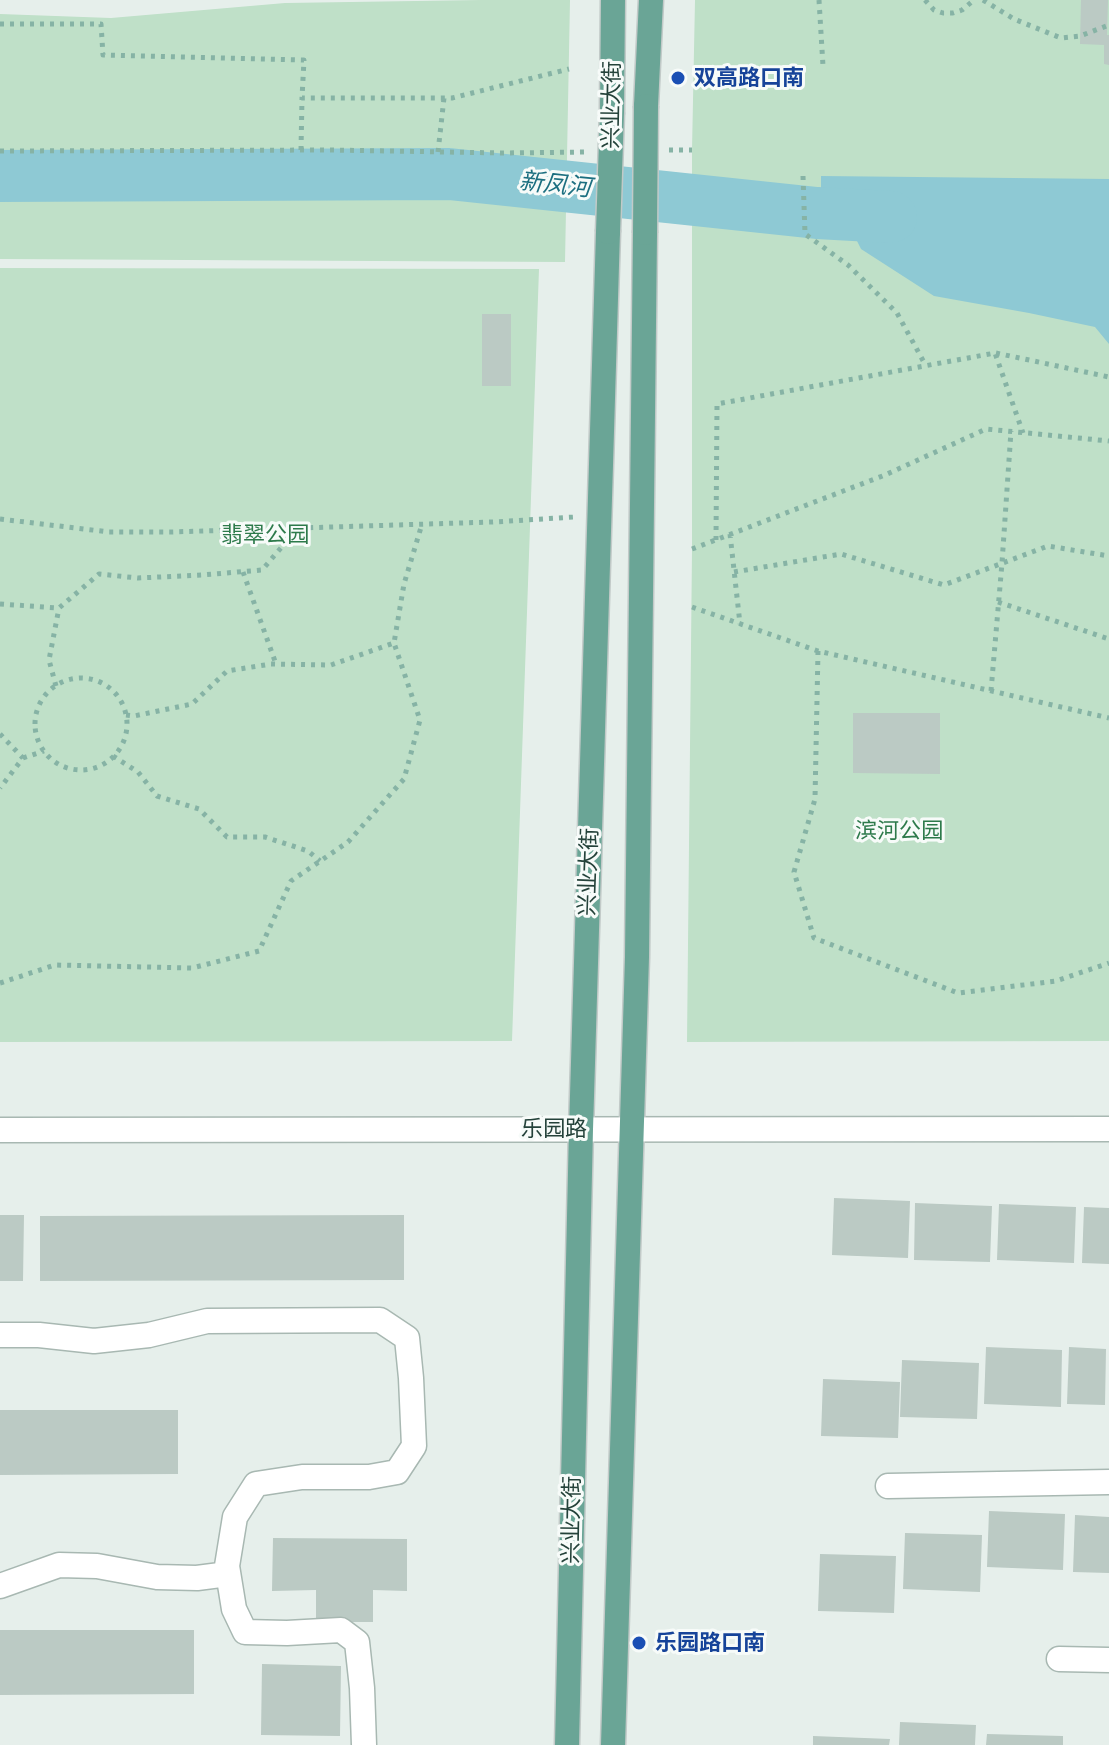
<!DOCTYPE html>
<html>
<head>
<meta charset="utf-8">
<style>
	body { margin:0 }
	canvas { display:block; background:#e6efeb }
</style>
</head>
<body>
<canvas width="1109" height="1745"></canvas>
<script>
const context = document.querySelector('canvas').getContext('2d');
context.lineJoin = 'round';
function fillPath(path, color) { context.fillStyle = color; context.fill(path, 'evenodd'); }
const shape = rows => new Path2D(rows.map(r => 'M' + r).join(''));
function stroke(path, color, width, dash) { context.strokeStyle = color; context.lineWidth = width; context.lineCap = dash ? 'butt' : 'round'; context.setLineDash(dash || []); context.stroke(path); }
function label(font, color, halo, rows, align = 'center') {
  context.font = font + ' Raleway,"Noto Sans SC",sans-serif'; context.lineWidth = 6; context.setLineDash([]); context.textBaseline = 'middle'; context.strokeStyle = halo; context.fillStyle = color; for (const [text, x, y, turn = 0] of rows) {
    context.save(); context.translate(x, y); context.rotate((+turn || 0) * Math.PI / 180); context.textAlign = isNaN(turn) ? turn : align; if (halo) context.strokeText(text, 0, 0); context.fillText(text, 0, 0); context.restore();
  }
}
fillPath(shape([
	[481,0,570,0,565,262,0,259,0,14,111,18,285,3],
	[695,0,1109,0,1109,1041,687,1042,692,549,692,150],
	[0,268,539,269,512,1041,0,1042]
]), '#bfe0c8');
fillPath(shape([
	[821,176,1109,179,1109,344,1095,327,1029,313,934,296,861,249,847,221,821,219]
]), '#8ec9d4');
stroke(shape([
	[0,176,449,174,817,213,891,217]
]), '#8ec9d4', 52);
fillPath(shape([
	[1081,0,1108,0,1107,35,1109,35,1109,65,1104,64,1104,45,1080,44],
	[482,314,511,314,511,386,482,386],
	[853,713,940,713,940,774,853,773],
	[834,1198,910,1201,908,1258,832,1255],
	[915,1203,992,1206,990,1262,914,1260],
	[999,1204,1076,1207,1074,1263,997,1260],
	[1084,1207,1109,1208,1109,1264,1082,1263],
	[0,1215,24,1215,23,1281,0,1281],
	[404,1215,404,1280,40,1281,40,1216],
	[986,1347,1062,1350,1061,1407,984,1404],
	[1069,1347,1106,1349,1105,1405,1067,1404],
	[902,1360,979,1363,977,1419,900,1417],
	[823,1379,900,1382,898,1438,821,1436],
	[0,1410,178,1410,178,1474,0,1475],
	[989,1511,1065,1514,1063,1570,987,1567],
	[1075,1515,1109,1517,1109,1573,1073,1572],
	[905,1533,982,1535,980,1592,903,1589],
	[273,1538,407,1539,407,1591,373,1590,373,1622,316,1622,316,1590,272,1591],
	[820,1554,896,1556,894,1613,818,1611],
	[0,1630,194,1630,194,1694,0,1695],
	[262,1664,341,1666,340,1736,261,1735],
	[900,1722,976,1725,975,1745,899,1745],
	[987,1734,1063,1736,1063,1745,986,1745],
	[813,1736,890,1739,889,1745,813,1745]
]), '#bbcac4');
const minor = shape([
	[0,1130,1109,1129],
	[0,1335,39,1335,94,1341,149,1335,207,1321,380,1320,407,1338,411,1378,414,1446,397,1472,369,1477,302,1477,256,1484,235,1517,227,1566,234,1609,245,1632,287,1633,341,1630,357,1642,362,1688,364,1745],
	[888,1486,1109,1482],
	[0,1586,59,1565,97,1566,157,1577,197,1578,228,1574],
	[1059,1659,1109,1660]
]);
const major = shape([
	[646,106,651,0],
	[612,112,613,0],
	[567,1745,581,1129,608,232],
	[613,1745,637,957,645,233]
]);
stroke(minor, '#a8b8b2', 27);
stroke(major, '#c2cac8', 27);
stroke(shape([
	[819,0,823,66],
	[925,0,934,10,943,13,953,13,962,10,974,0],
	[983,0,1014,19,1061,38,1080,36,1109,25],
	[0,24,101,24,103,55,304,60,302,98,452,98,569,69],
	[301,150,302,98],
	[669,150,692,150],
	[0,151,332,150,503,153,587,152],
	[438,152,444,98],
	[803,176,805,234,848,265,897,313,926,366],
	[996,353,1109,377],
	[0,519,109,532,171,532,493,522,575,517],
	[730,534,740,624],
	[716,540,717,404,995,353,1023,433],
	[692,549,885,475,986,429,1109,441],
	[243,572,276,664],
	[734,572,841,554,944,585,1048,546,1109,556],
	[998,602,1109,639],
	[0,604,59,608,99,574,138,578,202,575,262,570,298,528],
	[692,607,818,651,1109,718],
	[818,651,815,799,794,872,814,938,958,993,1056,981,1109,963],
	'35 724a46 46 0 1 1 92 0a46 46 0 1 1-92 0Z',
	[56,686,49,660,59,608],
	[991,691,1002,563,1011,431],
	[126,715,134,716,192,704,227,671,271,664,331,665,394,643],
	[0,734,23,758,0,788],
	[113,756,138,772,157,796,199,809,227,837,265,837,308,851,320,861],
	[23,758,44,751],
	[0,983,55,965,192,968,259,951,291,881,348,842,404,779,420,720,394,643,404,584,422,524]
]), '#86b3a5', 5, [4, 6]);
stroke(minor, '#fff', 24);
stroke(major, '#6aa596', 24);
const majorBridge = shape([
	[608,232,612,112],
	[645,233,646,106]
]);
stroke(majorBridge, '#c2cac8', 27, []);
stroke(majorBridge, '#6aa596', 24);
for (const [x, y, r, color] of [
	[678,78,8,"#1a4fb4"],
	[639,1643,8,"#1a4fb4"]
]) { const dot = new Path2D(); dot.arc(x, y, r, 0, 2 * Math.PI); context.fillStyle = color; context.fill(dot); stroke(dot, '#f7fbf9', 3); }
label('bold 22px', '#164399', '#f7fbf9', [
	["双高路口南",694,78],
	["乐园路口南",655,1643]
], 'left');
label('22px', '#24423a', '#f7fbf9', [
	["兴业大街",612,105,-89],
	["兴业大街",589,872,-88],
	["乐园路",554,1129],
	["兴业大街",572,1520,-89]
]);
label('22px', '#2d7a4b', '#f7fbf9', [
	["翡翠公园",265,535],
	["滨河公园",899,831]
]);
label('italic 24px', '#1c6f80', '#f7fbf9', [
	["新凤河",555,185,6]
]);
</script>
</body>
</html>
